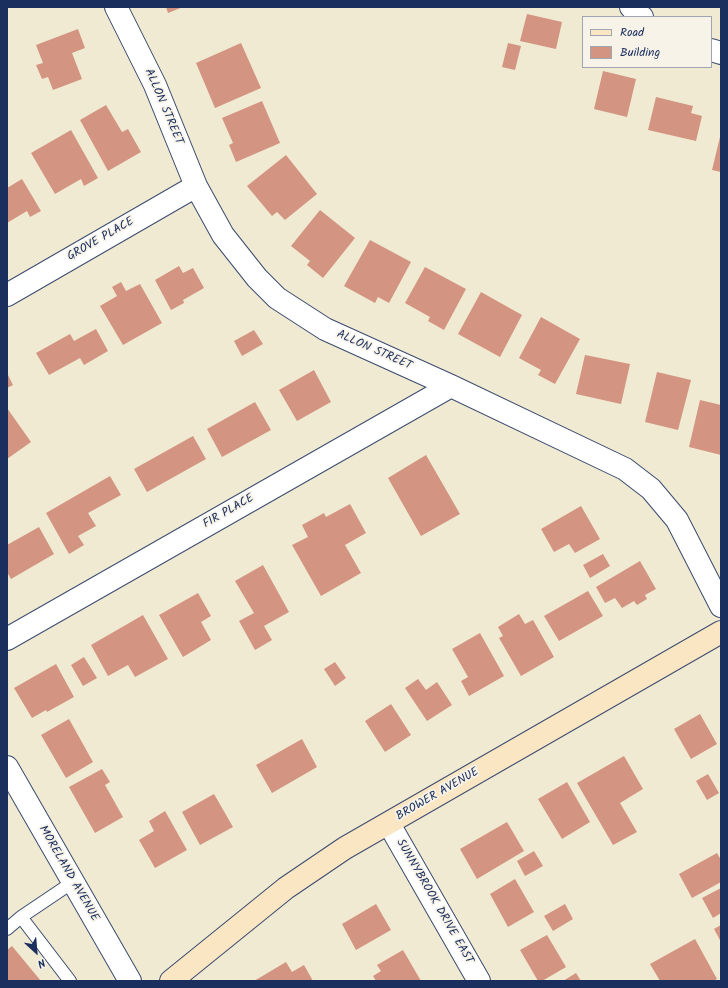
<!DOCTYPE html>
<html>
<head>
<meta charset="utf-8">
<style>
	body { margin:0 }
	#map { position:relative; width:728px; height:988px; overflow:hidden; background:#f0ead2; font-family:Kalam,sans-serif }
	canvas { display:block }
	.frame { position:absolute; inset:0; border:8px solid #1b2f5e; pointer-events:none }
	.legend { position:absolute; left:582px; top:16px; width:130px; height:52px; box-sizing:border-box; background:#f7f3e8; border:1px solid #9fa5b1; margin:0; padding:5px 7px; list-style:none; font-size:12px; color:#1b2f5e }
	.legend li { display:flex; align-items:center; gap:8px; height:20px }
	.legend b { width:20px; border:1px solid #9fa5b1 }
	.north { position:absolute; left:16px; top:932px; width:40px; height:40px; -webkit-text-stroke:3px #f7f3e8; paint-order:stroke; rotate:154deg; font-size:11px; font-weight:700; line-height:16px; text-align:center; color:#1b2f5e }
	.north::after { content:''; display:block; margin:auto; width:14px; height:18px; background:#1b2f5e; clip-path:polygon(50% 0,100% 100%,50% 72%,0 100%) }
</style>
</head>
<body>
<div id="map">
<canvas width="728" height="988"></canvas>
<div class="frame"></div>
<ul class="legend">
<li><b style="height:5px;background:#fbe6c4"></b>Road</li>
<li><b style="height:11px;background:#d39481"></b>Building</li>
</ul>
<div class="north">N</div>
</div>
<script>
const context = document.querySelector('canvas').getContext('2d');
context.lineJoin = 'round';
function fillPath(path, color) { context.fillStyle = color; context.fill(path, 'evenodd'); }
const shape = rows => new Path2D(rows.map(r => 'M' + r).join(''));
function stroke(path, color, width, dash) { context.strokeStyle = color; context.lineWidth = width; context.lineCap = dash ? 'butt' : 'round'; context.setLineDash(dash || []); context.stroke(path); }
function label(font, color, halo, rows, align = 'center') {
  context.font = font + ' Kalam,sans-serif'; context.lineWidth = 3.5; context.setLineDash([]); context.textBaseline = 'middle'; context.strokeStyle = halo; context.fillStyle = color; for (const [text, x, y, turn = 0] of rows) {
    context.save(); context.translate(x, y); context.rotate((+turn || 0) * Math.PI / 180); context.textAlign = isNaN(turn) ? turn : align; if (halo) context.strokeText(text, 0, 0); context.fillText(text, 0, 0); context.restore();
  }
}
fillPath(shape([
	[166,7,183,7,168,13],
	[527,14,562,22,556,49,520,41],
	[78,29,85,48,72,53,82,79,53,90,48,77,42,79,36,65,43,63,36,45],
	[241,43,261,88,215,108,196,63],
	[508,43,521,46,515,70,502,67],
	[603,71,636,79,627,117,594,109],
	[656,97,693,106,691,113,702,116,696,141,648,130],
	[262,101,280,143,236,162,229,145,233,143,222,118],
	[106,105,122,132,128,129,141,152,108,171,80,120],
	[71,130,98,178,84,186,81,179,55,194,31,153],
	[720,137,721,137,721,172,712,170],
	[286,155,317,194,285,220,277,212,272,216,247,186],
	[22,179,41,211,30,217,27,211,7,223,7,188],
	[320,210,355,238,323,278,307,265,310,261,291,246],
	[370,240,411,262,389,303,378,297,375,303,344,286],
	[179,266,183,273,193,268,204,288,183,300,184,303,171,310,155,280],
	[425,267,466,289,444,330,428,321,430,317,405,303],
	[121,282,126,291,140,284,162,323,123,345,100,306,117,296,112,287],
	[481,292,522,315,500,357,458,334],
	[541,317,580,339,555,384,538,375,541,370,519,358],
	[96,329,108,351,84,365,80,358,49,375,36,353,70,334,74,341],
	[254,330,263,344,242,356,234,341],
	[585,355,630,364,621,404,576,394],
	[314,370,331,402,297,421,279,390],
	[657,372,691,380,678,430,645,422],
	[7,373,13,385,7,388],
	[700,400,721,405,721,455,689,447],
	[255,402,271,430,222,457,207,429],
	[7,408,31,442,7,459],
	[193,436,206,459,147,492,134,469],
	[426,455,460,514,421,536,388,478],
	[110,476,121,495,88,513,96,526,78,536,84,545,69,554,46,513],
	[350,504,366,533,345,545,361,573,321,596,292,545,308,537,302,525,324,513,326,517],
	[581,506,600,539,575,553,569,544,554,552,541,529],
	[39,527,54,554,11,579,7,572,7,545],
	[603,554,610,566,590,578,583,565],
	[640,561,656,589,645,595,647,599,637,605,634,601,622,608,615,598,605,603,596,587],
	[263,565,289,612,264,626,272,640,255,650,239,621,254,613,235,581],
	[588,591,603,616,559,641,544,616],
	[198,593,211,616,201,622,211,640,183,657,159,615],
	[519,614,525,624,533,620,554,657,521,676,499,638,503,636,498,627],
	[143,615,168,659,135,677,128,665,108,676,91,645],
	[480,633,504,676,469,696,461,681,468,677,452,649],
	[84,657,97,678,83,686,71,665],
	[335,662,346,678,335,686,324,669],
	[56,664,74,697,47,712,46,710,32,718,14,688],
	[418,679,426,690,437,682,452,705,427,721,405,688],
	[391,704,411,735,385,752,365,721],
	[700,714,717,744,691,759,674,729],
	[69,719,93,762,66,778,41,735],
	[302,739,317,767,272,793,256,765],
	[624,756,643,789,620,803,637,832,613,845,577,783],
	[102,769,110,782,105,785,123,817,95,833,69,787],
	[708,774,719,793,707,800,696,781],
	[567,782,590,822,562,839,538,799],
	[214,794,233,827,200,845,182,812],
	[165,811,187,850,155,868,139,840,154,831,149,821],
	[507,822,524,851,477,879,460,849],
	[534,851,543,866,525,876,517,861],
	[717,853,721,860,721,882,692,898,679,874],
	[515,879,534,912,508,927,490,894],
	[721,888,721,913,713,918,702,898],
	[376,904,391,930,356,950,342,924],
	[565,904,573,919,553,931,544,916],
	[721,925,721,942,714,929],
	[547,935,566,967,542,981,538,981,520,950],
	[695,939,717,979,713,981,660,981,650,964],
	[12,946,41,981,7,981,7,950],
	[403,950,421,981,376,981,373,976,381,971,377,965],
	[286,962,292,972,304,965,313,981,254,981],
	[576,973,581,981,563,981]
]), '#d39481');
const lane = shape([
	[21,917,70,981],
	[7,929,21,917,73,882]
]);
const street = shape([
	[116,7,155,85,196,186,223,235,257,278,277,298,325,329,451,386,625,469,651,489,677,520,721,606],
	[631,7,638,14,642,17],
	[711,50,721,53],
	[7,295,196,186],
	[7,639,451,386],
	[7,767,130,981],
	[389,824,479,981]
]);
const secondary = shape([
	[171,981,286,888,345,848,721,632]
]);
stroke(lane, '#3b4b6f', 14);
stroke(street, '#3b4b6f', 24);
stroke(secondary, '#3b4b6f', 24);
stroke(lane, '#fff', 12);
stroke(street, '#fff', 22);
stroke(secondary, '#fbe6c4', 22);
label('12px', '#1b2f5e', '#f7f3e8', [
	["ALLON STREET",163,107,67],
	["GROVE PLACE",101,240,-30],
	["ALLON STREET",374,351,24],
	["FIR PLACE",229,512,-30],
	["BROWER AVENUE",438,795,-30],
	["MORELAND AVENUE",68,874,60],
	["SUNNYBROOK DRIVE EAST",434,902,60]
]);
</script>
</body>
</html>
